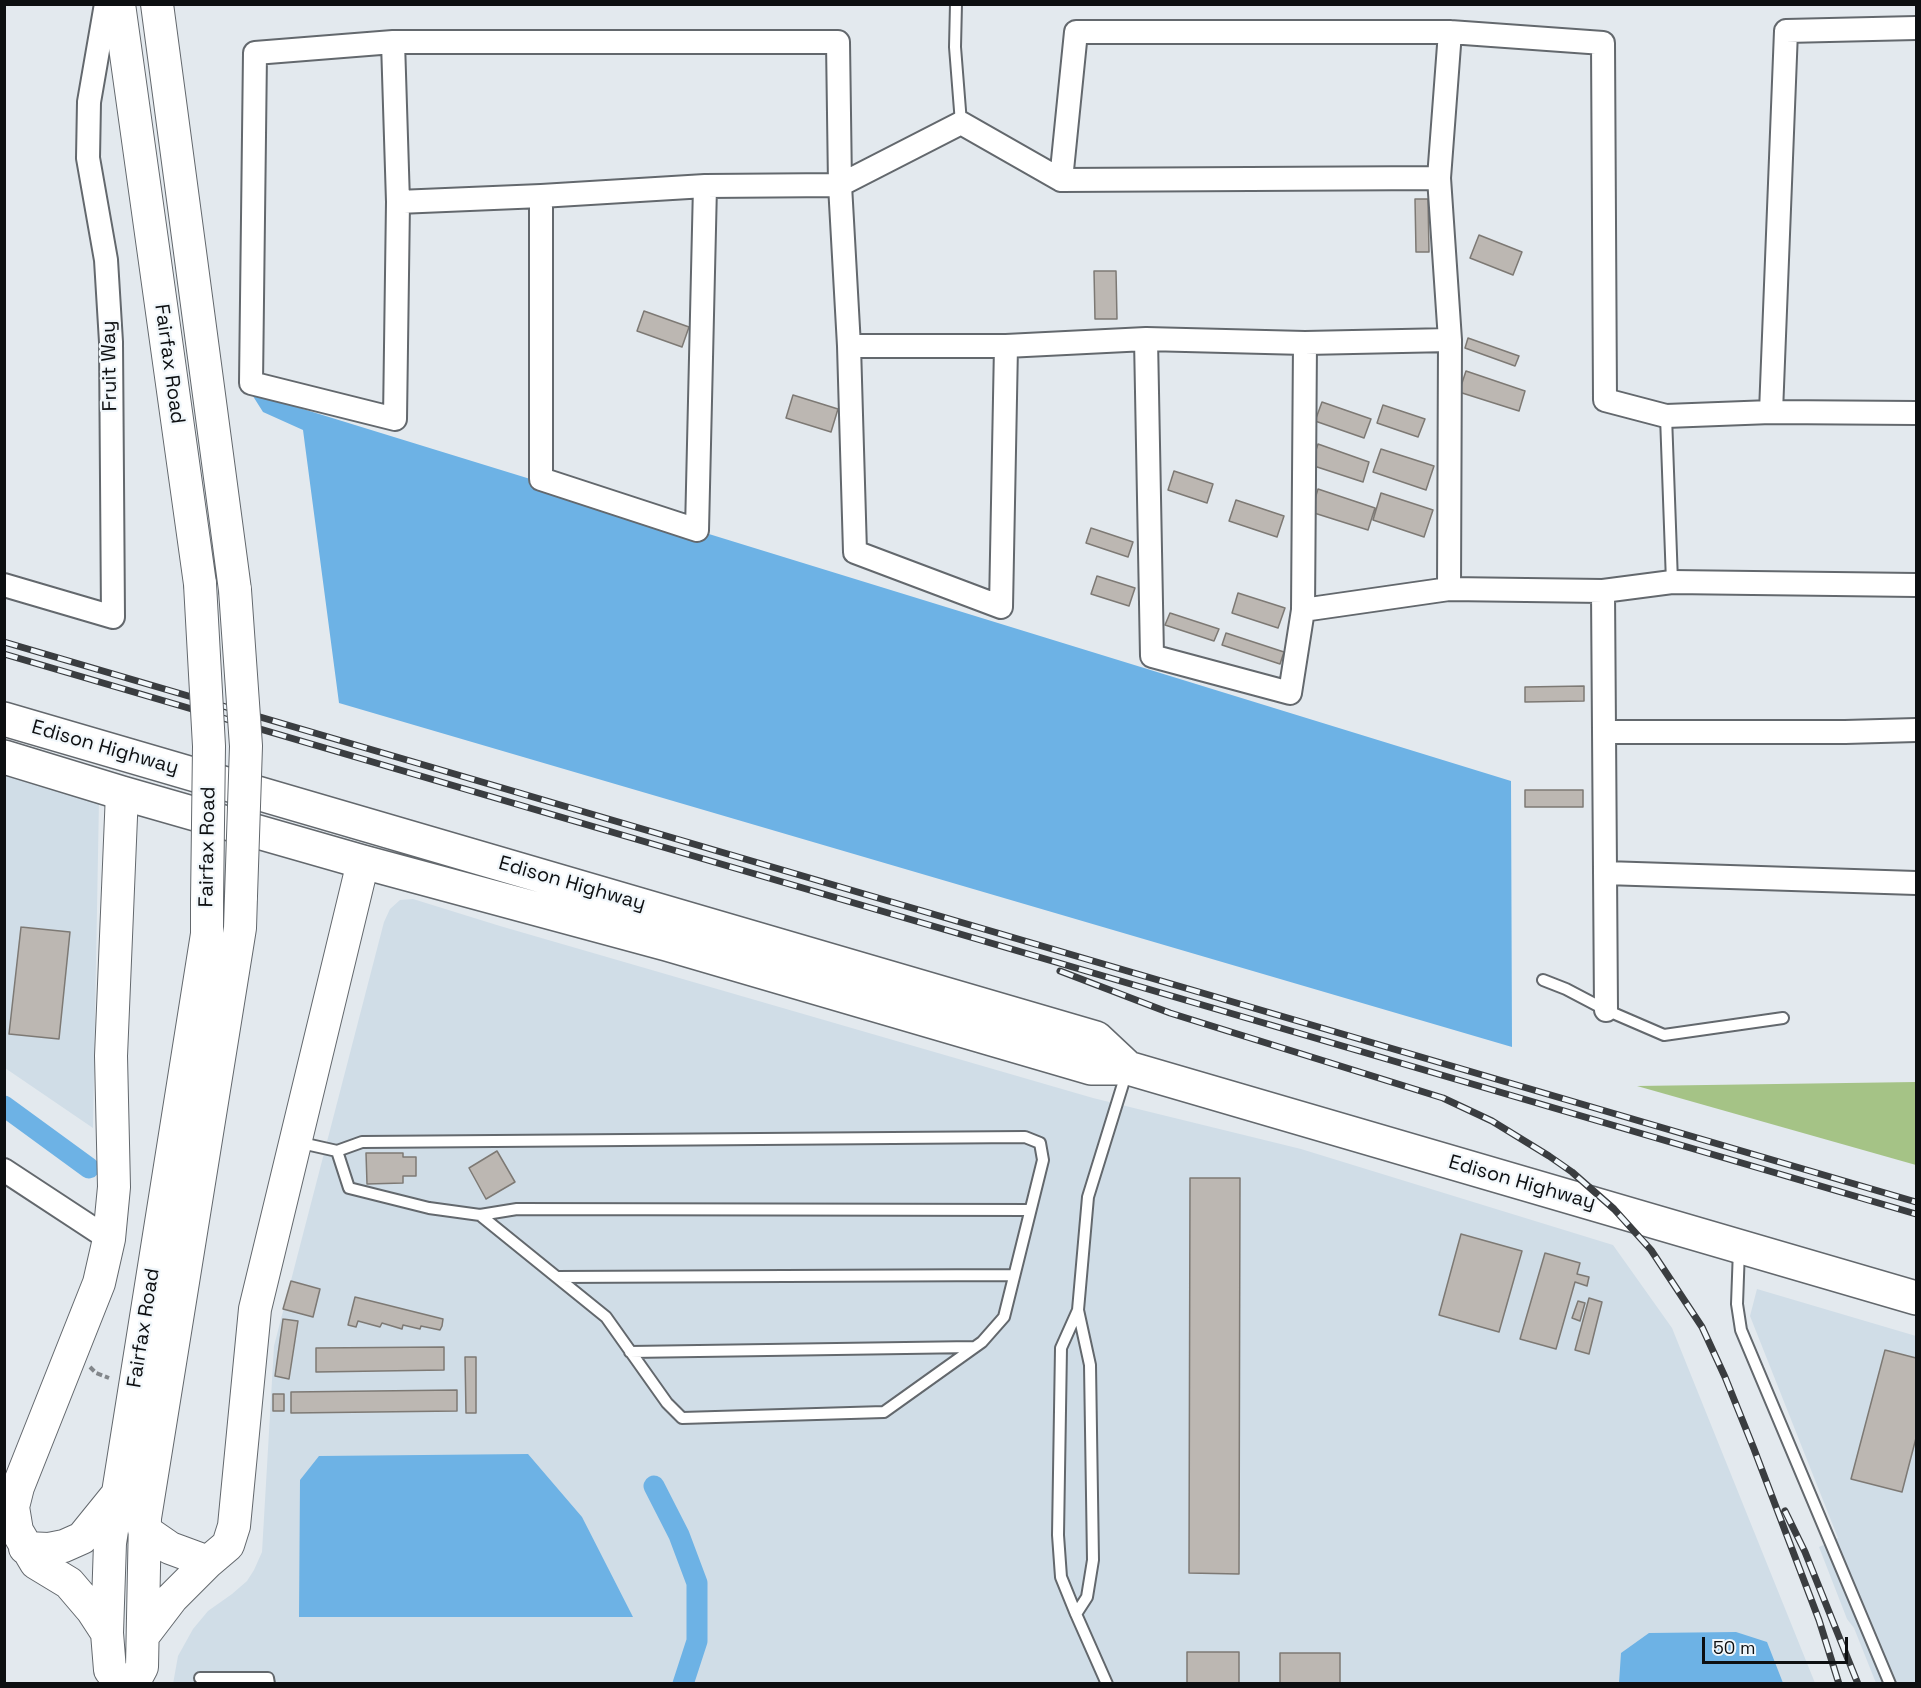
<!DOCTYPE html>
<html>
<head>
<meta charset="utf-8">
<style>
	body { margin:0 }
	#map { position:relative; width:1921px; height:1688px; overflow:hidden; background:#e3e9ee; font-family:"Space Grotesk",sans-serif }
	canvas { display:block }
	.frame { position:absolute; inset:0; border:6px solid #0d0f11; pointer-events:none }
	.scale { position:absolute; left:1702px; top:1637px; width:146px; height:27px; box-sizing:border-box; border:3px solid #0d0f11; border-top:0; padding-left:8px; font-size:18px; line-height:21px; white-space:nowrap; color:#0d0f11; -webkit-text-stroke:4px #f1f7fb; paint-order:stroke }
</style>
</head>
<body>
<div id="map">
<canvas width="1921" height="1688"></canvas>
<div class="frame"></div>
<div class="scale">50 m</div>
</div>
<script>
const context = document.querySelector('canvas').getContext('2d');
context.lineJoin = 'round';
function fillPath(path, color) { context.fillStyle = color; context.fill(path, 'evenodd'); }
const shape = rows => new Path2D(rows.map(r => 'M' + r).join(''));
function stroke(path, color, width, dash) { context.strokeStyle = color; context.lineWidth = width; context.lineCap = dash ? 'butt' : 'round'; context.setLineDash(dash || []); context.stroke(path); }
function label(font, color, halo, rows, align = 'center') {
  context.font = font + ' "Space Grotesk",sans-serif'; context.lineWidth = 4.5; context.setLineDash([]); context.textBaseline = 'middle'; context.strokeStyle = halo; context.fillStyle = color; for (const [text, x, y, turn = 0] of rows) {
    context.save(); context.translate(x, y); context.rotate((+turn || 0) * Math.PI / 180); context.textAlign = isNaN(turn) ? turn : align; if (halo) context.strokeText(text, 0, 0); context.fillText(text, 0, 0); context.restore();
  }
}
fillPath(shape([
	[4,773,99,800,93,1128,5,1068],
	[413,899,500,926,1093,1098,1301,1149,1613,1245,1672,1328,1815,1683,173,1684,178,1656,193,1629,208,1611,232,1594,247,1581,254,1570,262,1552,274,1346,384,922,390,909,400,900],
	[1757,1289,1916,1336,1916,1683,1876,1683,1854,1628,1847,1619,1819,1547,1838,1538,1750,1316]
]), '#d0dde7');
fillPath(shape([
	[1916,1082,1916,1165,1637,1086]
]), '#a5c386');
fillPath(shape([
	[251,393,1511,781,1512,1047,339,703,303,430,263,412],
	[528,1454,582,1517,633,1617,299,1617,300,1480,319,1456],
	[1736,1632,1767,1642,1783,1683,1619,1683,1621,1653,1649,1633]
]), '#6db2e5');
stroke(shape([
	[4,1106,89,1168],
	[654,1486,679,1535,697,1583,697,1641,683,1684]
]), '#6db2e5', 21);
const building = shape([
	[1415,199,1428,199,1429,252,1416,252,1415,199],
	[1479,235,1522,252,1513,275,1470,258,1479,235],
	[1094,271,1116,271,1117,319,1095,319,1094,271],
	[644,311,689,327,682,347,637,331,644,311],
	[1468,338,1519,356,1515,366,1465,348,1468,338],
	[1466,371,1525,391,1519,411,1459,392,1466,371],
	[793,395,838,409,831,432,786,418,793,395],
	[1322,402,1371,419,1364,438,1315,421,1322,402],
	[1383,405,1425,419,1418,437,1377,423,1383,405],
	[1318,444,1369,462,1363,482,1311,465,1318,444],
	[1381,449,1434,466,1426,490,1373,472,1381,449],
	[1174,471,1213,484,1207,503,1168,490,1174,471],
	[1318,489,1375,508,1368,530,1311,512,1318,489],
	[1381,493,1433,510,1424,537,1373,520,1381,493],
	[1236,500,1284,516,1277,537,1229,521,1236,500],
	[1091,528,1133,542,1128,557,1086,543,1091,528],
	[1097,576,1135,588,1129,606,1091,594,1097,576],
	[1238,593,1285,608,1278,628,1232,613,1238,593],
	[1170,613,1219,629,1214,641,1165,625,1170,613],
	[1226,633,1284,652,1280,664,1222,645,1226,633],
	[1584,686,1584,701,1525,702,1525,687,1584,686],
	[1525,790,1583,790,1583,807,1525,807,1525,790],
	[21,927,70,932,59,1039,9,1034,21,927],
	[497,1151,515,1182,486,1199,469,1168,497,1151],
	[366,1153,403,1153,403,1157,416,1157,416,1176,403,1176,403,1183,367,1184,366,1153],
	[1190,1178,1240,1178,1239,1574,1189,1573,1190,1178],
	[1461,1234,1522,1251,1499,1332,1439,1315,1461,1234],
	[1545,1253,1580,1263,1577,1274,1589,1277,1587,1286,1575,1282,1556,1349,1520,1339,1545,1253],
	[291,1281,320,1289,313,1317,283,1309,291,1281],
	[355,1297,443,1319,442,1326,440,1330,421,1326,420,1329,403,1325,402,1329,382,1323,380,1327,358,1321,356,1327,348,1325,355,1297],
	[1589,1298,1602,1302,1589,1354,1575,1350,1589,1298],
	[1578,1301,1585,1303,1580,1321,1572,1318,1578,1301],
	[283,1319,298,1321,289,1379,275,1376,283,1319],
	[444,1347,444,1370,316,1372,316,1348,444,1347],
	[1885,1350,1916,1358,1916,1438,1902,1492,1851,1479,1885,1350],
	[465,1357,476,1357,476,1413,466,1413,465,1357],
	[457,1390,457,1411,291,1413,291,1392,457,1390],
	[273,1394,284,1394,284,1411,273,1411,273,1394],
	[1187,1652,1239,1652,1239,1684,1187,1684,1187,1652],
	[1280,1653,1340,1653,1340,1684,1280,1684,1280,1653]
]);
fillPath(building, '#bcb7b2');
stroke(building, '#7d7974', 1.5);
const service = shape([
	[956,4,955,47,961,123],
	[1666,416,1672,582],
	[1543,980,1566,989,1606,1010,1664,1035,1783,1018],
	[297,1142,337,1151,362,1142,1025,1137,1040,1143,1043,1160,1004,1317,982,1342,884,1412,682,1418,667,1403,606,1317,480,1215,429,1208,349,1188,337,1151],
	[480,1215,517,1209,1030,1210],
	[1739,1249,1737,1304,1741,1330,1890,1684],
	[557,1277,1014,1275],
	[1078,1310,1090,1365,1093,1560,1087,1597,1076,1614,1061,1577,1058,1535,1061,1348,1078,1310,1088,1197,1127,1071],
	[630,1352,974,1347],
	[1076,1614,1107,1684],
	[200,1678,268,1678,269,1684]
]);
const minor = shape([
	[393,42,398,202,395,419,251,383,255,53,393,42,838,42,840,185,849,346,855,552,1001,607,1006,346],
	[1061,180,1076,32,1450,32,1603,43,1605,400,1666,416,1771,412,1916,413],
	[541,196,541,479,697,530,705,186],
	[398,202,541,196,705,186,840,185,961,123,1061,180,1439,178],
	[1146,339,1152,656,1290,693,1303,610,1305,343],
	[849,346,1006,346,1146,339,1305,343,1450,340],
	[1771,412,1786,31,1916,28],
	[4,585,113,617,111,342,106,260,88,158,89,102,106,4],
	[1449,589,1603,591],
	[1303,610,1449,589,1450,340,1439,178,1450,32],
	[1605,732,1845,732,1916,730],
	[1605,873,1916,883],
	[1606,1010,1603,591,1672,582,1916,585],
	[4,1170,109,1239]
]);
const secondary = shape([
	[119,4,200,584],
	[157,4,235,590],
	[144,1530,170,1548,208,1562],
	[25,1548,49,1549,64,1546,82,1538,116,1496],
	[107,1633,92,1610,69,1583,36,1563,17,1531,13,1507,18,1487,99,1283,109,1239,114,1187,111,1056,122,793],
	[143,1636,172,1598,208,1562,228,1545,234,1526,255,1309,363,862],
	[122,1684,110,1670,107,1633,110,1543,207,934,207,902],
	[133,1684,142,1667,145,1518,240,928,241,896]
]);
const primary = shape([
	[4,719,1096,1038,1128,1068],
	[4,757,122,793,363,862,667,944,1091,1068,1128,1068,1916,1298]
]);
stroke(service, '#63686d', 14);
stroke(minor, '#63686d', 26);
stroke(secondary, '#63686d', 34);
stroke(primary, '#63686d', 36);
stroke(shape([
	[90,1367,96,1373,109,1378]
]), '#82868a', 4, [6, 3]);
stroke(service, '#fff', 10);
stroke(minor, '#fff', 22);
stroke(secondary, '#fff', 32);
stroke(primary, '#fff', 33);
const rail = shape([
	[4,642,1916,1202],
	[4,654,1916,1214],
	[1060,971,1170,1013,1443,1098,1492,1121,1549,1156,1572,1172,1614,1209,1651,1250,1702,1327,1725,1377,1754,1449,1819,1620,1839,1684],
	[1785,1511,1805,1552,1858,1684]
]);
stroke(rail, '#3a3d40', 7);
stroke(rail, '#f1f7fb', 4.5, [14]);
const secondaryBridge = shape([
	[200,584,209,746,207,902],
	[235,590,246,746,241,896]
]);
stroke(secondaryBridge, '#63686d', 34, []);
stroke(secondaryBridge, '#fff', 32);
label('20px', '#0d0f11', '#f1f7fb', [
	["Fairfax Road",169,364,82],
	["Fruit Way",110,366,-91],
	["Edison Highway",105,748,16],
	["Fairfax Road",208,847,-89],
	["Edison Highway",572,884,16],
	["Edison Highway",1522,1183,16],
	["Fairfax Road",144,1328,-81]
]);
</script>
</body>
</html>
